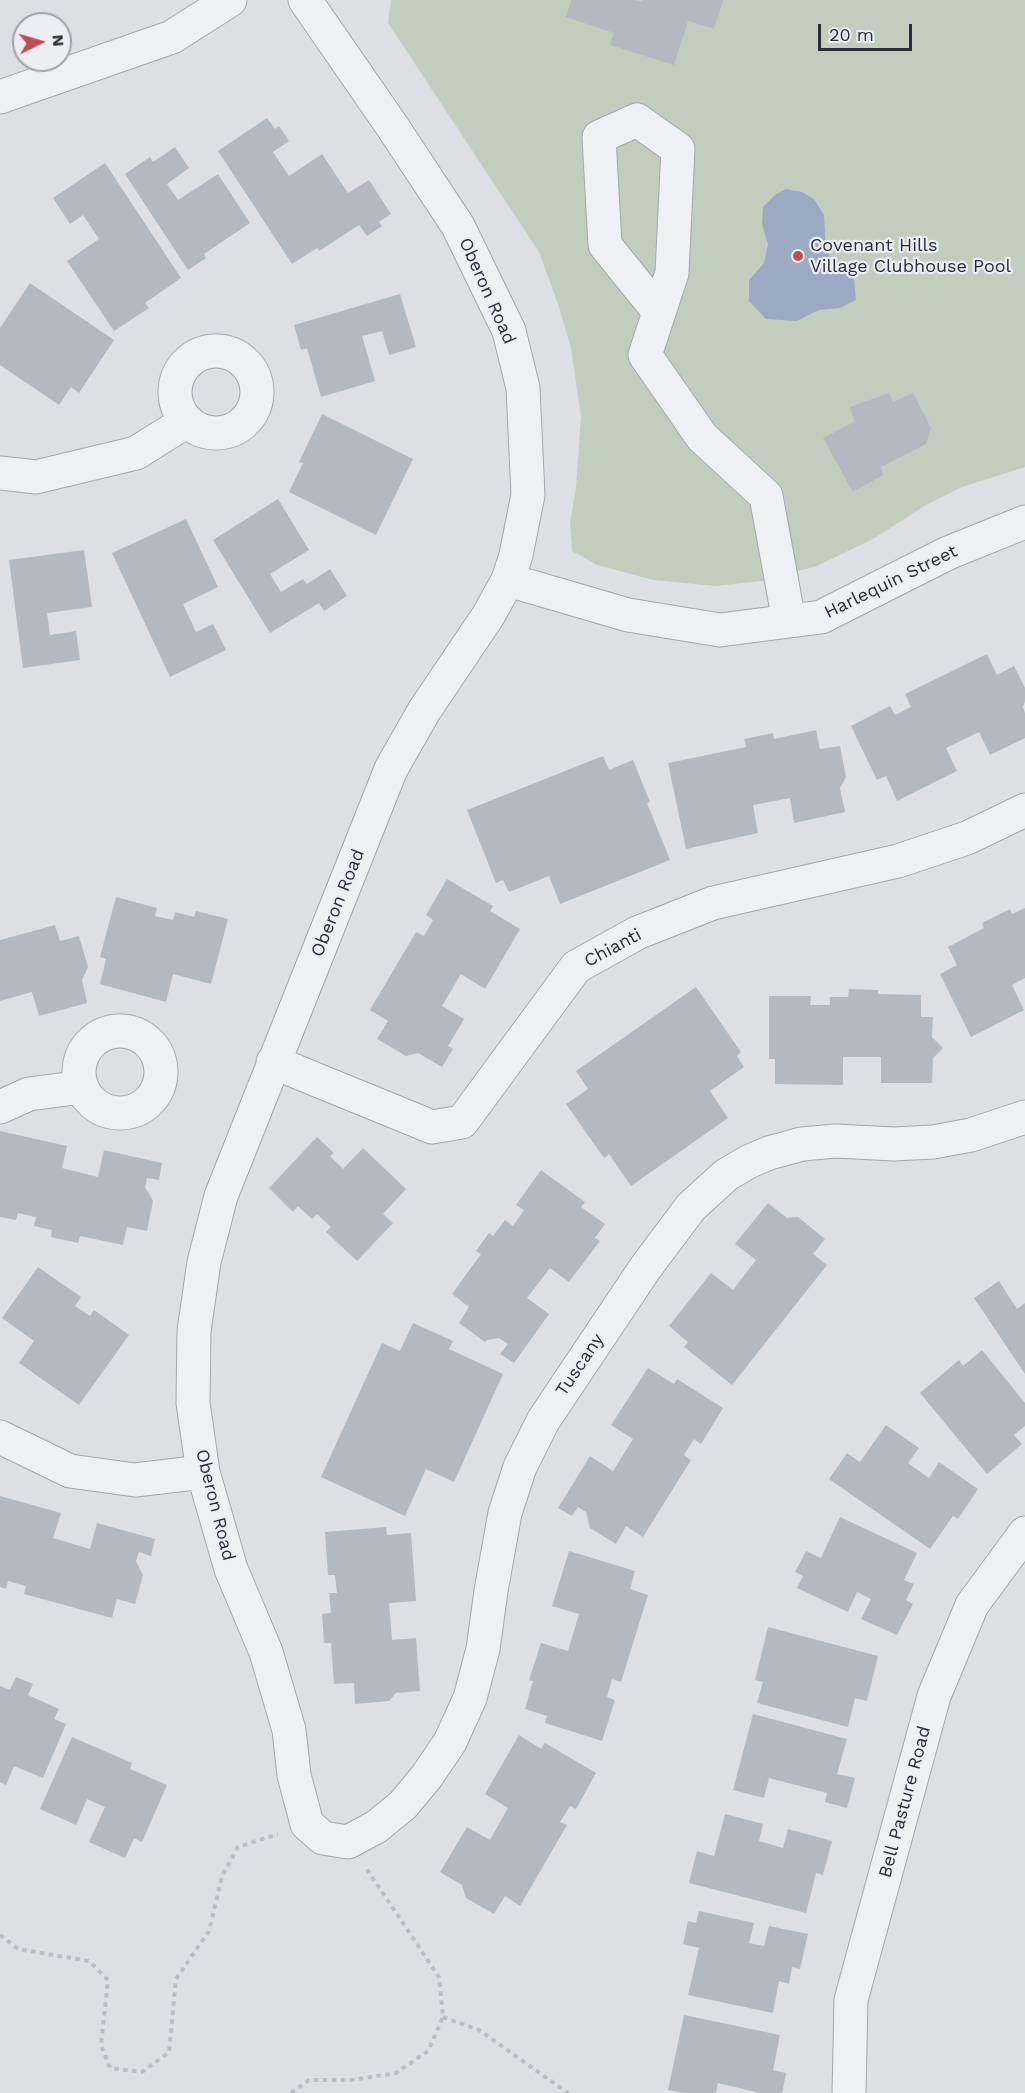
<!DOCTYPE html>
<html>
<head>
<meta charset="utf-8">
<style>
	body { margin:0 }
	#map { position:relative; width:1025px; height:2093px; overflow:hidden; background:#dddfe5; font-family:"Work Sans",sans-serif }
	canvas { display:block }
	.north { position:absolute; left:12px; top:12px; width:60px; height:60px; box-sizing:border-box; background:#eceef3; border:2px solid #9ea1a9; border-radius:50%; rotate:85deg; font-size:16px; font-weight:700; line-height:24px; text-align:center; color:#282d3a }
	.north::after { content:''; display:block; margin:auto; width:21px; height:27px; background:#c04c52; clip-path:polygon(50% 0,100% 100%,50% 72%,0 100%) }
	.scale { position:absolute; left:818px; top:24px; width:94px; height:27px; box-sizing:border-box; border:3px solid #282d3a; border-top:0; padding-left:8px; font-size:18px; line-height:21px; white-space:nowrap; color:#282d3a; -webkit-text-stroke:4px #eceef3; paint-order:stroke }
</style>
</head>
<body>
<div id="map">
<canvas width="1025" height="2093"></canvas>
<div class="north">N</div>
<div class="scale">20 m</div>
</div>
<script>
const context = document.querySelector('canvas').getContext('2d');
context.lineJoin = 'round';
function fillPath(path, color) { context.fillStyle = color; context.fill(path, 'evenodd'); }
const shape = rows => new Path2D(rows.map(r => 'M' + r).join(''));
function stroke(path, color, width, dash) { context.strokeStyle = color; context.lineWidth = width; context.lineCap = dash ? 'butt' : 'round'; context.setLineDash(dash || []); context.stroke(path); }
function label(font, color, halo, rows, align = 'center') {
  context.font = font + ' "Work Sans",sans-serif'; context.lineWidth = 4.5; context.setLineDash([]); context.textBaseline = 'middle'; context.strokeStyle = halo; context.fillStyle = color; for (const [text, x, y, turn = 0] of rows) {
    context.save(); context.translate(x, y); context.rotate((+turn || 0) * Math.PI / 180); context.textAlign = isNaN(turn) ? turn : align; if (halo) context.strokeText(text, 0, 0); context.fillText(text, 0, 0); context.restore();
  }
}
fillPath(shape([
	[391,0,1025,0,1025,467,962,487,926,505,873,539,817,566,761,581,716,586,653,580,597,565,572,551,570,523,576,487,581,417,571,348,558,304,539,252,388,23]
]), '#c1cebe');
fillPath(shape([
	[786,189,802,192,814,199,824,215,826,249,834,263,854,279,856,300,840,308,819,310,797,321,766,319,749,301,749,280,764,263,768,244,762,225,763,207,775,195]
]), '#9baac2');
fillPath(shape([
	[571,0,635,0,643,2,643,0,723,0,714,29,688,21,674,65,610,45,614,33,566,17],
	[267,118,275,129,279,126,289,141,273,152,289,176,322,154,348,193,369,180,391,214,379,222,382,226,367,236,359,225,319,251,317,248,292,264,218,151],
	[175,147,189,168,167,184,178,200,218,174,250,223,204,254,206,258,188,270,125,174,150,157,153,162],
	[105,163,181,278,145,303,149,308,114,331,67,261,99,239,83,215,70,224,53,198],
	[30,283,114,340,79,393,71,387,59,405,0,365,0,328],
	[400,294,416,347,389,355,382,331,362,336,375,381,321,397,307,348,301,350,294,325],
	[889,393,893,402,913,393,931,428,926,444,881,467,883,475,853,492,823,438,854,422,850,407],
	[322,414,413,459,376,535,289,492,303,463,299,462],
	[278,499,309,550,270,574,281,592,303,579,307,584,330,569,347,596,324,611,319,603,270,633,213,540],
	[186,519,218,587,183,604,196,632,213,624,226,650,170,677,112,553],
	[84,550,92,607,47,613,50,635,76,631,80,660,23,668,9,560],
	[987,654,997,675,1014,666,1025,688,1025,701,1023,707,1025,713,1025,738,990,755,979,732,946,748,957,771,897,801,886,776,877,780,851,726,890,706,895,715,911,707,905,694],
	[816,730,820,749,840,746,846,777,840,788,845,812,794,823,790,798,753,805,758,833,686,849,668,763,746,747,744,739,773,733,774,739],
	[603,756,609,770,633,760,650,802,647,803,670,860,560,904,549,876,509,892,503,880,496,883,467,810],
	[447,879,493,906,490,911,520,929,485,989,461,974,442,1006,464,1019,448,1046,453,1049,442,1067,418,1053,406,1056,377,1039,388,1021,370,1010,416,932,424,936,433,920,426,915],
	[116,897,157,908,155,916,173,920,175,912,194,917,196,911,228,919,211,984,173,974,166,1002,100,984,106,959,100,957],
	[1025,908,1025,978,1012,985,1024,1010,971,1037,940,974,957,965,948,947,984,928,982,923,1010,909,1012,914],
	[55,925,60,941,79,936,88,967,82,980,87,1003,39,1016,32,992,0,1001,0,940],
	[696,987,741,1052,737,1056,744,1067,710,1091,728,1118,631,1186,609,1154,604,1158,566,1104,588,1089,576,1071],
	[849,989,878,990,878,994,921,995,921,1017,933,1017,932,1037,943,1048,933,1058,932,1083,881,1083,881,1057,843,1057,843,1085,775,1084,775,1059,769,1059,769,996,811,996,810,1005,830,1005,830,997,848,997],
	[0,1131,67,1146,62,1168,98,1177,104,1150,162,1163,159,1180,147,1178,145,1187,153,1201,147,1231,127,1227,123,1245,80,1236,78,1243,51,1237,52,1230,34,1226,36,1217,18,1213,16,1220,0,1217],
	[317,1137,334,1153,330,1156,343,1169,363,1148,406,1189,383,1214,393,1223,357,1261,326,1232,331,1227,317,1214,312,1219,298,1206,293,1212,269,1188],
	[541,1170,585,1202,581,1207,605,1224,595,1238,600,1241,569,1282,550,1268,527,1298,549,1314,514,1363,500,1354,508,1344,499,1338,487,1340,485,1342,459,1323,469,1307,452,1294,481,1254,476,1251,489,1233,493,1236,505,1220,513,1226,524,1210,516,1205],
	[768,1203,787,1218,798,1217,825,1239,813,1254,827,1265,732,1385,684,1347,688,1342,669,1326,711,1273,733,1290,756,1260,735,1244],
	[38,1267,81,1297,75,1306,90,1316,94,1310,129,1335,79,1405,19,1363,34,1341,2,1318],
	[999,1281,1017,1309,1025,1303,1025,1374,974,1298],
	[413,1323,453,1341,449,1349,503,1374,454,1482,426,1469,405,1516,321,1477,382,1343,400,1351],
	[982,1350,1025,1403,1025,1426,1014,1435,1022,1444,987,1474,920,1393,959,1360,963,1366],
	[648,1368,674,1384,677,1379,723,1408,701,1444,694,1439,684,1455,691,1460,643,1537,626,1526,616,1544,590,1528,586,1512,578,1507,572,1516,558,1508,590,1456,613,1471,633,1439,611,1425],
	[886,1425,919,1448,908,1463,929,1478,939,1462,978,1489,958,1519,953,1516,930,1549,829,1479,847,1453,860,1462],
	[0,1496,61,1513,53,1538,90,1549,97,1523,155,1539,151,1556,139,1552,136,1561,143,1575,135,1604,117,1599,112,1618,24,1594,26,1586,8,1581,6,1589,0,1587],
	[840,1517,917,1553,904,1580,914,1584,906,1600,913,1604,897,1635,861,1619,871,1599,857,1592,848,1612,797,1588,803,1576,795,1572,806,1551,821,1558],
	[386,1527,387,1535,411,1533,416,1601,389,1603,392,1640,416,1638,420,1691,396,1693,389,1701,355,1704,354,1683,334,1684,331,1643,324,1643,322,1614,331,1613,329,1593,337,1593,335,1575,328,1575,325,1532],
	[569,1551,635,1571,630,1589,648,1595,621,1682,612,1679,607,1697,615,1700,602,1741,545,1723,547,1716,525,1709,533,1681,529,1680,541,1643,568,1651,579,1614,552,1606],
	[768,1627,878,1656,867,1701,855,1698,848,1727,757,1703,763,1682,755,1680],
	[16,1677,33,1684,28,1695,59,1709,54,1719,66,1724,43,1778,14,1766,6,1785,0,1782,0,1686,10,1690],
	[753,1714,847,1739,837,1774,855,1778,847,1808,825,1802,827,1793,769,1778,764,1798,733,1790],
	[519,1735,541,1749,545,1743,596,1773,576,1809,570,1806,560,1822,567,1825,520,1906,505,1896,494,1914,466,1898,462,1885,440,1872,467,1827,490,1840,508,1808,485,1794],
	[72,1737,132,1763,130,1769,167,1785,142,1842,134,1838,125,1858,89,1842,105,1807,87,1799,76,1825,40,1809],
	[725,1814,763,1824,759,1841,783,1848,788,1829,832,1841,823,1875,816,1873,806,1913,689,1883,697,1851,714,1856],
	[699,1911,754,1923,749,1943,764,1946,769,1926,808,1934,800,1969,792,1967,789,1984,779,1981,773,2013,688,1995,699,1948,683,1944,688,1921,696,1923],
	[684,2015,780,2035,773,2070,786,2073,782,2093,760,2093,718,2083,716,2093,685,2093,668,2090]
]), '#b4b8c1');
const minor = shape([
	[305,0,392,126,458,226,509,331,523,388,528,495,516,555,508,580,488,616,424,711,391,769,221,1196,204,1262,194,1331,193,1403,203,1472,231,1569,266,1652,289,1730,294,1775,307,1824,323,1838,348,1842,376,1827,403,1805,427,1776,450,1742,470,1698,483,1649,491,1591,505,1513,520,1467,543,1421,569,1382,646,1267,691,1207,726,1175,748,1162,769,1153,802,1144,836,1141,894,1144,933,1142,971,1135,1025,1117],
	[0,97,172,37,230,0],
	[659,312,605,245,599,137,637,120,678,149,672,273,645,355,702,437,766,496,789,621],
	'175 392a41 41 0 1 1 82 0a41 41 0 1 1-82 0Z',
	[0,473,36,477,136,453,187,421],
	[508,580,628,615,720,630,821,617,948,553,1025,522],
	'79 1072a41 41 0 1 1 82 0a41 41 0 1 1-82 0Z',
	[273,1062,432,1127,462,1122,576,967,637,933,713,903,898,861,967,838,1025,810],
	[0,1107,29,1094,82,1087],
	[0,1437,70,1471,135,1480,203,1472],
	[849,2093,851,2000,934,1696,972,1605,1025,1533]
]);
stroke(minor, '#a3a6ae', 35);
stroke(shape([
	[0,1935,18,1949,89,1961,108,1980,101,2045,110,2068,142,2072,169,2052,176,1979,209,1931,222,1876,238,1847,278,1834],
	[443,2017,479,2030,568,2093],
	[291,2093,309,2080,352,2080,396,2073,428,2051,443,2017,439,1977,366,1868]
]), '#bbbdc4', 4, [4.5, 4.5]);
stroke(minor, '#eff0f4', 33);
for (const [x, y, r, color] of [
	[798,256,6,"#c04c52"]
]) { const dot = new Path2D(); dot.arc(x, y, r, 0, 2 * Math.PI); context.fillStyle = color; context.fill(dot); stroke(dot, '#eceef3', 2); }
label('18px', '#282d3a', '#eceef3', [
	["Covenant Hills",810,246],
	["Village Clubhouse Pool",810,267]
], 'left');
label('18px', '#282d3a', '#eceef3', [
	["Oberon Road",487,291,66],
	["Harlequin Street",891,582,-26],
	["Oberon Road",338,903,-68],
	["Chianti",613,948,-28],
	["Tuscany",580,1365,-56],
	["Oberon Road",215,1505,76],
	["Bell Pasture Road",905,1802,-75]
]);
</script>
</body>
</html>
